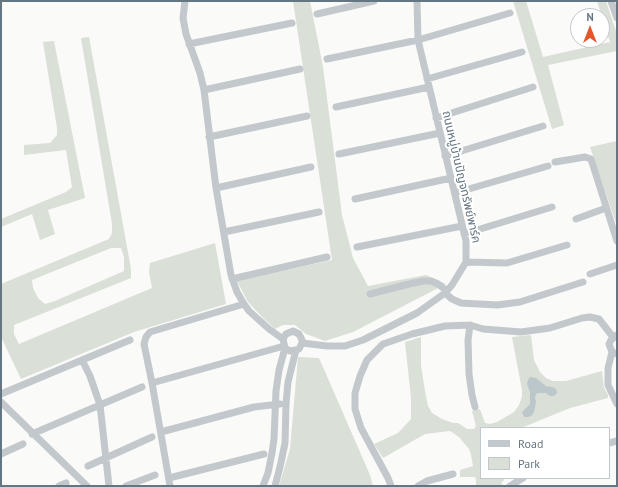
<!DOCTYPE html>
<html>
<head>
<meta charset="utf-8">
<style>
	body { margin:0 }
	#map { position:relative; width:618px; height:487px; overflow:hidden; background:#fafaf8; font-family:"PT Sans",sans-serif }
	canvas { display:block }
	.frame { position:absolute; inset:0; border:2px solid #657683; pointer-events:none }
	.legend { position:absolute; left:480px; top:427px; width:130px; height:52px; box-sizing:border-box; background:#fff; border:1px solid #c1c8cd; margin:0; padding:5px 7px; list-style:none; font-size:12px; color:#657683 }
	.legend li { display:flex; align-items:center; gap:8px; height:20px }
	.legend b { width:20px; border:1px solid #c1c8cd }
	.north { position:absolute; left:570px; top:8px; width:40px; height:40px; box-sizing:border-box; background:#fff; border:1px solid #c1c8cd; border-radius:50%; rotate:0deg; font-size:11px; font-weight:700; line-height:16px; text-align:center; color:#657683 }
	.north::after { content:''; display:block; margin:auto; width:14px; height:18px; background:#e4572e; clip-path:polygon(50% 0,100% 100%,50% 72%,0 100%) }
</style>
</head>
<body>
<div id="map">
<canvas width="618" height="487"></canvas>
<div class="frame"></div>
<ul class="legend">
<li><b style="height:5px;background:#c3c8cc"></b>Road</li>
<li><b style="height:11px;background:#dadfd7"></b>Park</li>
</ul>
<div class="north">N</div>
</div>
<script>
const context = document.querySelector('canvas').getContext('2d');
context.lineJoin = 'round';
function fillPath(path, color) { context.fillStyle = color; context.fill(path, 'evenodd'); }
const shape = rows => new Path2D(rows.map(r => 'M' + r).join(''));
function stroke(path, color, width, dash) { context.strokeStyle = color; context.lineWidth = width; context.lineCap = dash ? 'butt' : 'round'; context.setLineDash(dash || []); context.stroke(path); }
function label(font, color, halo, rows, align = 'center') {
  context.font = font + ' "PT Sans","Noto Sans Thai",sans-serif'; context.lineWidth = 4; context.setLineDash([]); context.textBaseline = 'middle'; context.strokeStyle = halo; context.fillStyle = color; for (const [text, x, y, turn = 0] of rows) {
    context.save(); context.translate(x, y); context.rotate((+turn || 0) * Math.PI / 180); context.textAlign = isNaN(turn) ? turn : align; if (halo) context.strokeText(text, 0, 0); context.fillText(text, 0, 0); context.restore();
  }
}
fillPath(shape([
	[293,1,310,1,323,67,342,215,353,258,368,286,426,275,446,284,353,332,325,341,306,334,295,325,283,325,275,329,263,318,248,302,237,281,332,260],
	[513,1,526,1,543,57,610,42,597,1,606,1,617,34,617,51,548,65,564,125,552,129],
	[89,37,131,269,131,278,14,325,14,334,19,344,152,288,149,272,150,263,215,243,226,304,134,332,21,379,1,337,1,284,109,239,112,233,112,224,81,38],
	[111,248,121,248,124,257,124,271,55,301,45,304,38,298,33,288,32,280],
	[54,41,85,198,48,210,55,234,40,240,32,214,1,227,1,219,66,192,72,187,66,150,24,155,24,145,50,143,57,135,57,128,43,42],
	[617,141,617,226,590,147],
	[531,335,534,360,540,372,546,378,553,381,566,381,602,371,604,388,608,395,608,398,570,408,521,428,481,428,481,478,503,478,504,480,501,483,503,486,476,486,476,480,475,477,460,477,460,470,473,466,471,455,469,449,459,437,450,431,425,434,383,458,374,444,398,433,411,419,411,398,405,342,421,337,421,365,425,391,428,406,432,413,442,419,453,423,458,423,467,429,474,429,476,426,472,411,480,409,485,423,490,424,497,422,514,412,519,405,522,397,522,390,512,337],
	[298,357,319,358,370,475,373,486,279,486,290,449]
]), '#dadfd7');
fillPath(shape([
	[530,377,536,378,546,386,552,387,556,389,557,393,554,396,550,396,546,393,537,393,535,397,536,402,534,412,531,416,528,417,524,417,522,412,530,404,530,392,527,384,528,380]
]), '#bbc7cb');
stroke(shape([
	[185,1,183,18,186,34,200,73,204,90,216,188,231,275,237,292,244,304,249,311,269,329,283,339,285,348,290,351,296,350,299,349,302,343,302,340,299,334,293,331,286,334,283,339],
	[611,1,617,18],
	[317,14,374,1],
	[189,44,292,23],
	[327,59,418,40,510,13],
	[427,79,522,52],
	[204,90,300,69],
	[336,107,429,87],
	[436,118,533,87],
	[209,137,307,116],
	[339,154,440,133],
	[445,156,543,126],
	[555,162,585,157,591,159,617,241],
	[216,188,311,167],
	[455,193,548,166],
	[355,199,451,178],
	[576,219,606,208],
	[224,232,319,212],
	[464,234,552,207],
	[357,247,462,226],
	[466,262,507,263,567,245],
	[590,274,617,265],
	[232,279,327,257],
	[445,293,452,299,461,303,497,305,520,302,583,282],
	[370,294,405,285,423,281,431,281,438,284,447,291],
	[244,304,150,332,146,337,144,344,152,383,284,346],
	[470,325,468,340,469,374,472,395,475,407],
	[617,335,611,340,609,344,612,352,617,354],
	[302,343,327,346,345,346,363,340,417,313,445,293,452,285,466,262,466,241,418,40,417,1],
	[612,352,608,368,608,385,617,404],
	[82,360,90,376,100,405,109,486],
	[152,383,170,486],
	[1,394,130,340],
	[1,402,87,486],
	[161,432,254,407,280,404],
	[32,434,142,387],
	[609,443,617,441],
	[1,454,23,444],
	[88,466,152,437],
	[169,478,264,454],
	[59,486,66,483],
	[126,486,155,475],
	[263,486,268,473,272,453,274,439,276,391,279,370,285,348],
	[275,486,280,467,285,443,286,404,288,382,296,350],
	[391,486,388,478,361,428,355,409,355,393,360,376,367,360,383,344,412,334,445,326,470,325,483,329,521,332,550,328,582,318,590,317,599,319,613,337],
	[418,486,427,481,453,474],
	[510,486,523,478]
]), '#c3c8cc', 7);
label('12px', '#657683', '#fff', [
	["ถนนหมู่บ้านปัญจทรัพย์พาร์ค",461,177,77]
]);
</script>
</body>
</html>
